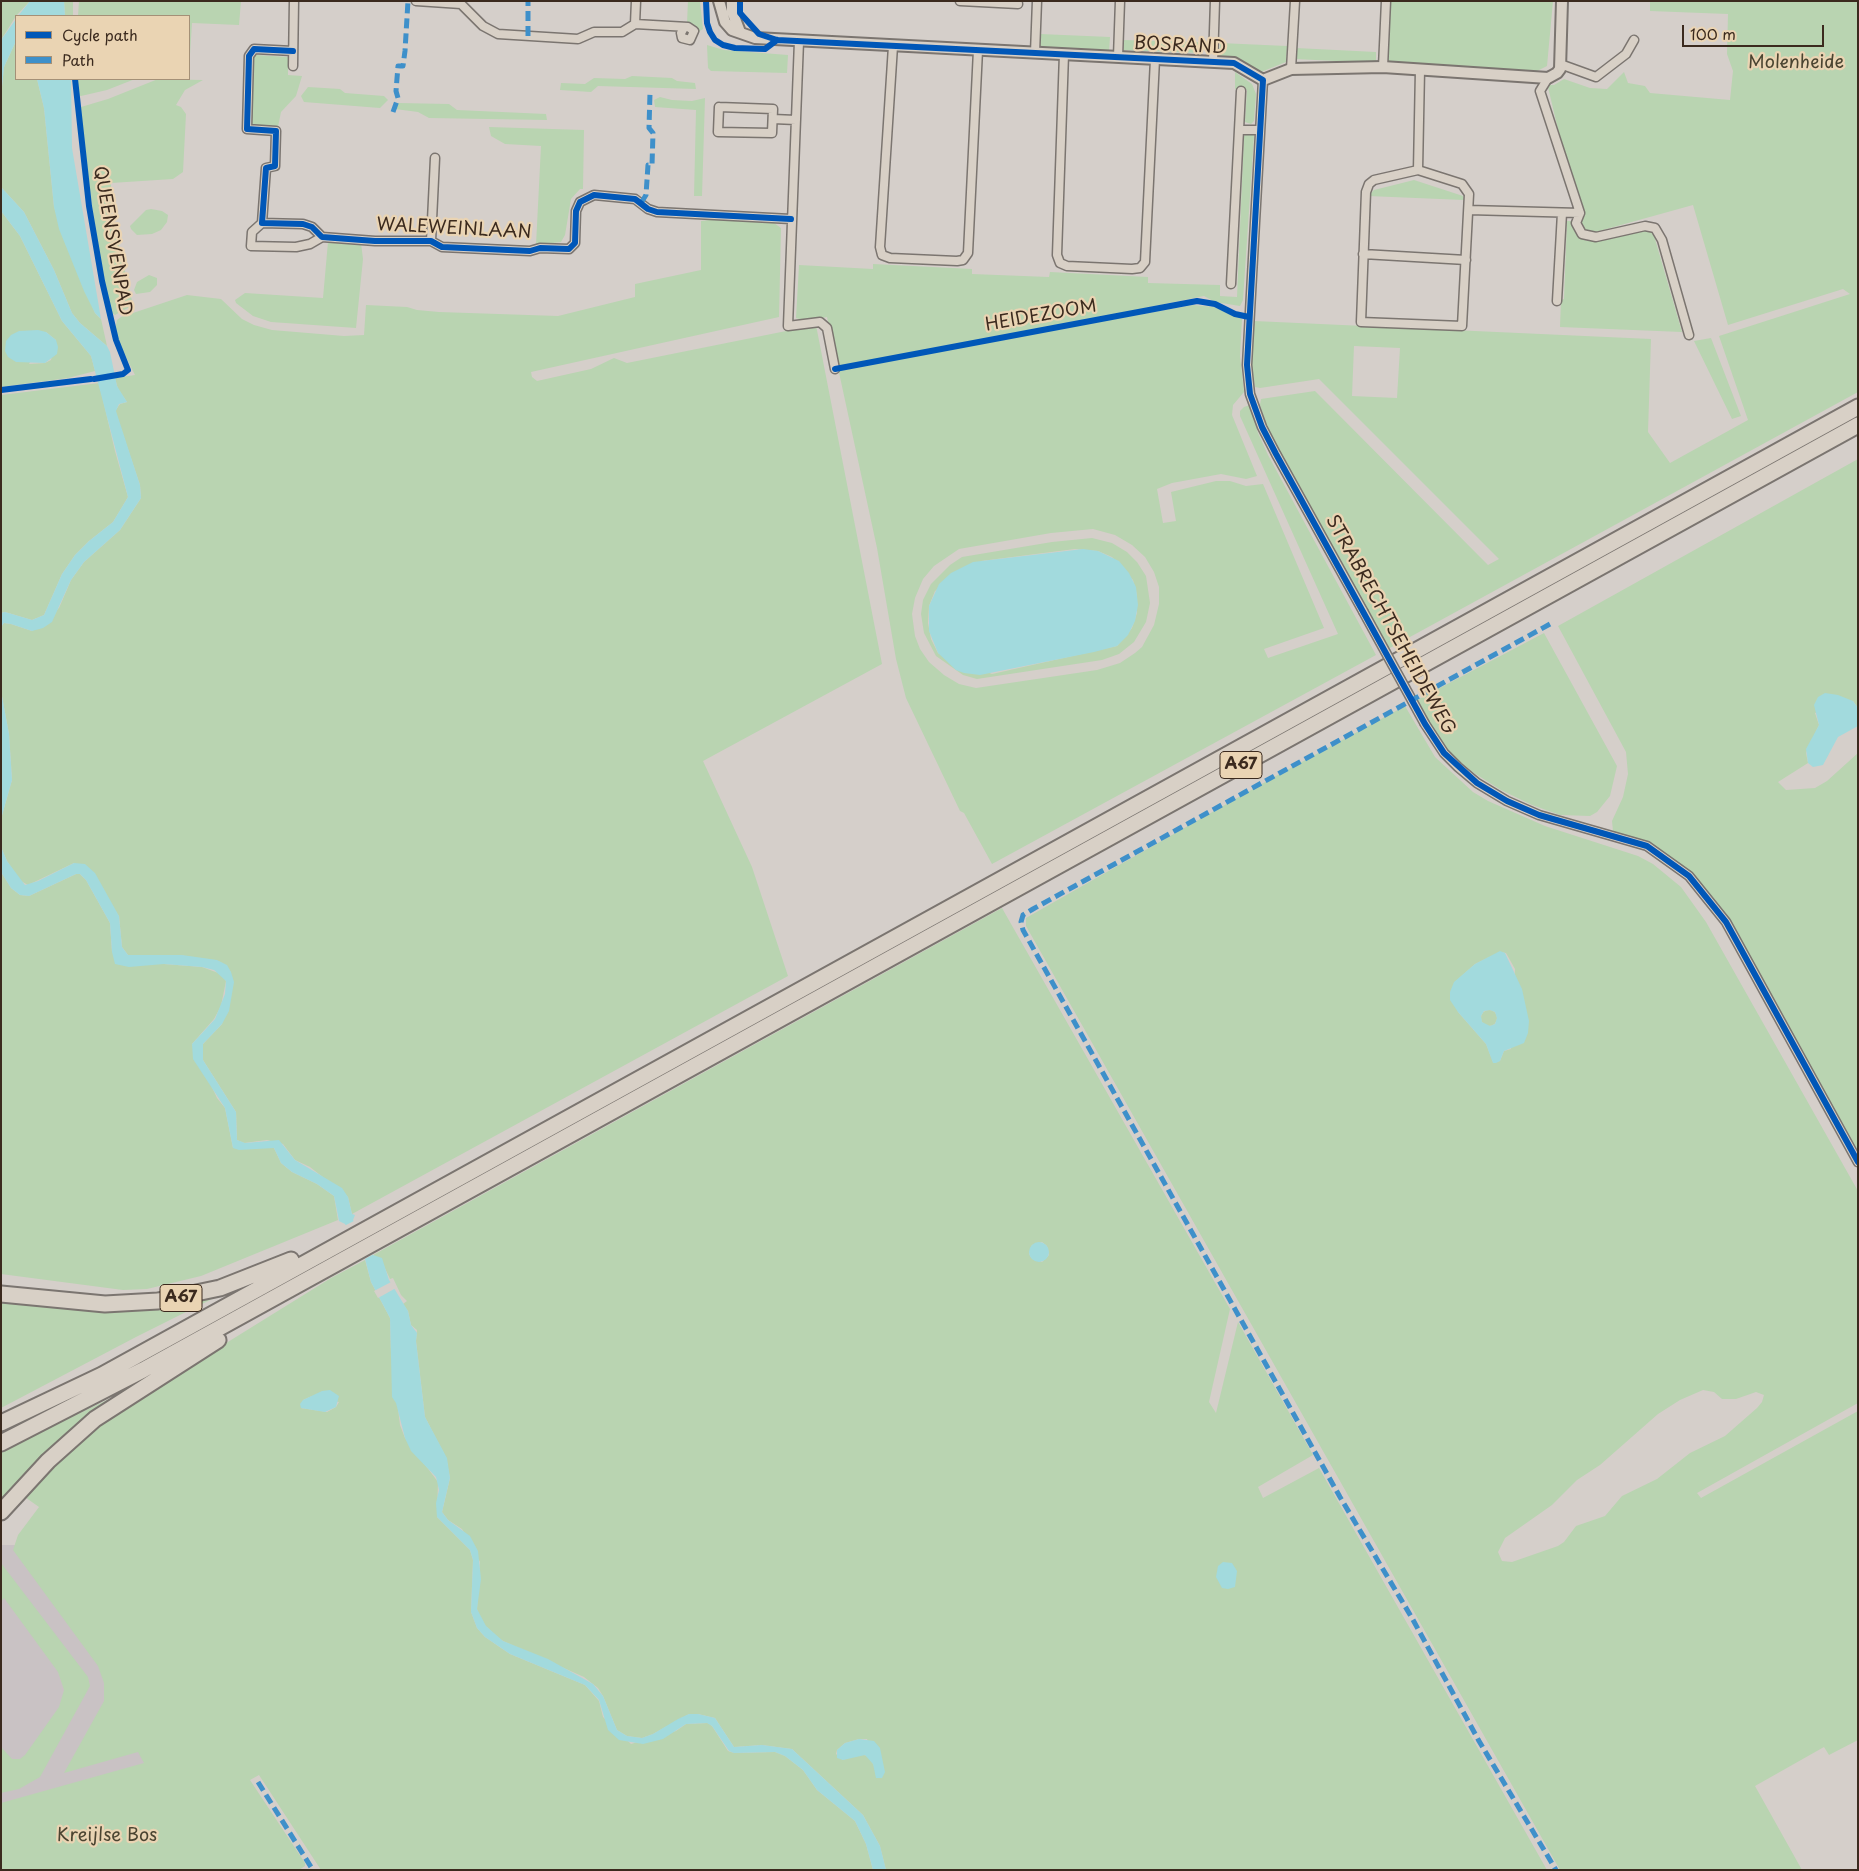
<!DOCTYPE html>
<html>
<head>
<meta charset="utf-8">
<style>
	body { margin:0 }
	#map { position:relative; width:1859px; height:1871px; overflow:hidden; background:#d5cfca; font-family:"Playpen Sans",sans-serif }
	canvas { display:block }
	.frame { position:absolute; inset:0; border:2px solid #3b2a1e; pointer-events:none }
	.legend { position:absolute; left:15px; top:15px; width:175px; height:65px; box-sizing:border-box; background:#ead4b3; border:1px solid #a49077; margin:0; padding:6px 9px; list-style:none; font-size:15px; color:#3b2a1e }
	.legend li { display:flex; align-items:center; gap:10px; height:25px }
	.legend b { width:25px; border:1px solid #a49077 }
	.scale { position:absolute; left:1682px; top:25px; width:142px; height:22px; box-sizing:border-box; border:2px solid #3b2a1e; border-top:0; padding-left:6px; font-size:15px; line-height:18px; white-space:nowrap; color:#3b2a1e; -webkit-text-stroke:4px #ead4b3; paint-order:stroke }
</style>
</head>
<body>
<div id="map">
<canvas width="1859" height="1871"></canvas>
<div class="frame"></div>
<ul class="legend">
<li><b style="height:6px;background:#0057b8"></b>Cycle path</li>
<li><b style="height:6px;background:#3e90ca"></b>Path</li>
</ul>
<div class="scale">100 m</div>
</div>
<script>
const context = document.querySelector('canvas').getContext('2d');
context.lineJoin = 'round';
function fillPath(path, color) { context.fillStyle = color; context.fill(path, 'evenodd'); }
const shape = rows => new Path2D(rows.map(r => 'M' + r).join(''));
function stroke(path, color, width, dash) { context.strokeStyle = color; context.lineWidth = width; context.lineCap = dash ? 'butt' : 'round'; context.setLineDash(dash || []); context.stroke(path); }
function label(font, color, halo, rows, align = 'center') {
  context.font = font + ' "Playpen Sans",sans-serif'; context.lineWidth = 4.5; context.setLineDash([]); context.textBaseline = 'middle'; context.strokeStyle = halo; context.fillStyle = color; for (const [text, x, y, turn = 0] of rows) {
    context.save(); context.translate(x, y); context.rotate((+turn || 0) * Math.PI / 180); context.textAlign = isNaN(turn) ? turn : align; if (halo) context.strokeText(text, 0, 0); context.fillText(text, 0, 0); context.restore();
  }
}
fillPath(shape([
	[1,1545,19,1545,91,1636,158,1767,1,1814]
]), '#c9c2c4');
fillPath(shape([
	[1,1,30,1,16,16,1,40],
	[64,1,73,1,73,16,65,16],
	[79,1,241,1,239,25,192,23,189,70,189,16,78,16],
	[688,1,700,1,703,29,698,32,695,25,687,23],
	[1389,1,1553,1,1547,66,1537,71,1392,63,1386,59],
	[1650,1,1858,1,1858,392,1388,649,1272,441,1260,405,1261,399,1315,391,1488,565,1499,559,1319,379,1260,388,1255,387,1251,361,1254,321,1651,339,1648,432,1670,463,1748,420,1719,336,1850,294,1843,289,1728,325,1693,205,1592,233,1584,229,1579,219,1548,87,1550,85,1554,85,1564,79,1590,88,1607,89,1624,72,1628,83,1645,86,1650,93,1730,100,1733,71,1727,54,1728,14,1650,11],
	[1354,346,1400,348,1397,398,1352,396],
	[1040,34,1110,37,1109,51,1039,47],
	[1122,40,1198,42,1198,53,1122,50],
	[16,41,16,79,37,79,44,108,54,207,95,313,101,319,107,346,80,323,72,313,54,270,24,212,1,187,1,96,4,67],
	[1220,43,1287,46,1286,62,1261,72,1237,57,1219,57],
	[707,45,724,50,788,55,787,73,711,71,708,68],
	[1296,48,1376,52,1376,63,1295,59],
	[256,55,288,57,288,75,302,76,296,96,281,112,278,127,250,125,253,58],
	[1235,72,1252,84,1256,94,1254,121,1251,124,1245,122,1247,90,1235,89],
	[632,76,672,78,677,81,695,83,696,89,598,86,591,92,560,90,561,83,585,84,594,78,625,79],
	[77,79,135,79,107,90,81,96,78,95],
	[158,79,203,80,185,90,176,105,181,107,186,114,183,172,173,179,111,183,111,212,133,305,115,315,112,313,110,307,97,243,82,132,81,107,108,99],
	[308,87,340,89,345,93,384,96,388,100,380,108,304,102,301,96],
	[660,97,672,100,692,101,705,98,702,196,694,196,696,110,655,107,654,100],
	[398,103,449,104,457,110,546,114,547,120,429,118,418,112,395,109],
	[489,127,584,130,583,189,580,189,571,199,565,235,561,242,536,245,541,146,505,144,491,136],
	[1251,132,1254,136,1243,300,1240,306,1215,302,1204,296,1081,321,1081,325,1193,305,1214,307,1242,319,1240,356,1244,392,1233,405,1232,415,1257,476,1246,479,1221,474,1172,483,1157,489,1163,523,1176,521,1171,492,1216,481,1230,481,1246,486,1263,484,1324,628,1264,649,1268,658,1338,634,1240,416,1240,411,1244,407,1250,405,1258,433,1268,455,1376,655,992,864,964,813,960,811,906,698,896,659,877,548,827,317,806,321,796,318,799,265,873,269,873,264,972,269,972,274,1049,277,1050,272,1148,277,1148,283,1220,285,1220,296,1237,297,1244,136],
	[1093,529,1115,535,1132,545,1145,557,1154,572,1159,587,1159,604,1154,625,1142,647,1135,653,1120,663,1097,670,976,688,959,684,944,675,929,662,920,649,915,636,912,614,915,598,923,579,934,566,959,549,1051,533],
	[1414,180,1463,196,1464,200,1368,196,1374,190],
	[151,209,162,211,168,215,167,222,161,230,152,234,137,235,131,229,130,226,146,210],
	[1,211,20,236,62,321,91,356,95,371,68,378,1,387],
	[46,332,56,340,51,360,45,363,29,364],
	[719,219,774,223,781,228,779,317,531,372,532,377,537,381,591,369,614,358,627,363,816,325,882,664,703,761,752,867,788,976,352,1214,348,1197,310,1167,295,1160,283,1144,267,1140,244,1143,237,1140,236,1112,203,1060,202,1052,203,1044,222,1024,231,972,182,955,128,955,122,947,119,916,74,863,28,885,19,880,7,861,1,847,1,819,12,780,9,734,1,691,1,627,4,623,11,624,32,631,59,608,71,580,84,562,120,530,141,498,140,485,115,411,120,404,127,402,118,389,115,378,135,375,120,345,115,330,117,320,121,317,187,295,221,299,242,319,254,325,272,330,344,336,364,335,366,305,407,307,417,310,439,312,558,316,635,297,635,284,701,270,701,221],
	[1567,221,1571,221,1573,228,1580,237,1587,241,1648,227,1653,232,1682,332,1560,327,1561,300,1564,299],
	[328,242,361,243,363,259,356,328,271,322,253,316,236,303,235,300,245,293,323,298],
	[149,275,157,278,157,285,150,292,136,294,134,290,137,282],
	[1711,338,1741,416,1732,419,1694,341],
	[99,383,115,451,128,497,113,522,89,541,75,555,62,574,44,615,32,620,5,612,1,613,1,395],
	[1858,459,1858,708,1853,701,1815,713,1819,725,1806,753,1808,763,1778,782,1786,790,1815,788,1827,781,1858,753,1858,1163,1719,916,1693,882,1638,842,1613,831,1612,821,1623,797,1628,774,1626,752,1558,626],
	[1092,538,1112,543,1127,552,1137,562,1146,576,1150,603,1146,622,1134,642,1119,654,1102,660,977,679,963,675,936,656,924,633,921,614,923,600,931,584,950,565,962,557,1052,542],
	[1075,549,1098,551,1112,557,1133,580,1137,595,1137,613,1132,628,1117,646,992,674,938,653,931,639,928,623,929,606,935,591,981,561],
	[1544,633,1617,766,1610,796,1597,812,1590,816,1560,815,1532,805,1501,790,1474,773,1452,755,1438,737,1417,700],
	[1405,706,1435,757,1473,792,1488,801,1545,826,1638,856,1653,864,1681,887,1706,922,1858,1191,1858,1403,1697,1493,1701,1498,1858,1411,1858,1740,1829,1755,1824,1747,1755,1786,1802,1870,1560,1870,1026,926,1026,918,1274,777],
	[1500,952,1506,953,1515,969,1511,1049,1504,1051,1500,1061,1493,1062,1486,1044,1458,1012,1455,982,1475,964],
	[1703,1390,1714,1392,1722,1399,1736,1399,1756,1392,1764,1395,1762,1402,1757,1408,1725,1436,1690,1453,1657,1479,1622,1496,1605,1516,1576,1526,1564,1542,1558,1546,1512,1562,1502,1561,1498,1552,1505,1538,1552,1505,1577,1480,1600,1465,1658,1414,1680,1400],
	[1,872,11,888,20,895,29,896,76,874,80,874,86,880,110,923,112,952,164,964,202,967,221,974,226,981,221,1006,214,1019,192,1044,217,1098,225,1108,233,1148,274,1148,281,1163,292,1172,317,1184,334,1196,338,1220,201,1276,147,1289,123,1290,1,1274],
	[1002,908,1230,1309,1209,1402,1216,1413,1238,1322,1313,1455,1258,1487,1263,1498,1319,1468,1547,1870,886,1870,880,1846,863,1815,792,1749,762,1745,734,1747,715,1718,698,1714,689,1714,653,1734,642,1738,627,1736,617,1730,603,1696,598,1688,584,1677,503,1641,493,1634,481,1621,477,1609,480,1562,462,1529,448,1520,442,1512,450,1478,446,1458,425,1417,416,1341,417,1330,411,1325,408,1311,403,1304,407,1301,401,1295,393,1278,390,1279,383,1264,373,1255],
	[1042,1242,1047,1246,1049,1255,1042,1262,1031,1257,1029,1254,1032,1245],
	[859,1739,867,1739,882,1778,868,1756,859,1754,843,1760,836,1754,837,1750,845,1743],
	'1481 1018a8 8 0 1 1 16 0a8 8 0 1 1-16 0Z',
	[365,1260,371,1282,390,1318,391,1352,400,1425,405,1438,438,1482,437,1517,470,1550,473,1560,471,1612,477,1628,485,1637,510,1654,585,1685,599,1701,603,1717,631,1744,676,1731,686,1724,708,1723,712,1726,728,1751,734,1753,775,1752,785,1756,803,1770,817,1790,855,1821,866,1844,873,1870,321,1870,259,1775,250,1780,305,1863,305,1866,299,1870,1,1870,1,1803,144,1763,138,1752,64,1773,104,1701,104,1683,98,1666,13,1550,18,1535,39,1507,22,1495,92,1432,136,1399,331,1278],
	[312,1396,339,1402,336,1407,327,1412,301,1408,303,1400],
	[238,1286,136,1337,1,1408,1,1297,101,1306],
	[136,1386,1,1503,1,1451],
	[1,1563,88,1677,90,1686,40,1777,19,1789,1,1793,1,1747,12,1759,20,1759,25,1755,59,1707,64,1690,58,1672,4,1598,1,1602]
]), '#b9d4b1');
fillPath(shape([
	[30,1,64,1,65,16,18,16],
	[16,19,16,41,4,67,1,96,1,40],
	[37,79,71,79,72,148,101,319,95,313,84,291,59,229,54,207,44,108],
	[1,187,24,212,54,270,72,313,80,323,107,346,110,352,117,386,127,402,119,404,116,411,140,485,141,498,120,530,84,562,71,580,52,622,43,628,32,631,11,624,4,623,1,627,1,613,5,612,32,620,44,615,62,574,75,555,89,541,113,522,128,497,91,356,62,321,20,236,1,211],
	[38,330,46,332,56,340,58,347,57,354,45,363,16,362,8,357,5,351,6,341,11,335,19,331],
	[1083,549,1098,551,1119,561,1129,573,1136,587,1138,605,1135,621,1128,635,1117,646,1094,652,980,675,964,673,956,670,938,653,929,631,929,606,939,584,951,573,973,562],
	[1,691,9,734,12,780,1,819],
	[1825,693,1838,695,1853,701,1858,708,1858,726,1838,737,1823,765,1813,767,1808,763,1806,749,1819,725,1814,705,1818,697],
	[1,847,7,861,25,885,38,881,74,863,85,864,95,873,119,916,122,947,128,955,182,955,217,960,227,965,231,972,234,982,229,1011,222,1024,203,1044,203,1060,236,1112,237,1140,245,1143,279,1140,295,1160,342,1188,348,1197,352,1214,355,1215,353,1220,373,1255,382,1258,389,1280,408,1311,411,1325,417,1333,416,1341,425,1417,447,1458,450,1478,442,1512,448,1520,470,1536,478,1551,481,1579,477,1609,486,1626,503,1641,548,1659,593,1684,603,1696,617,1730,627,1736,642,1738,653,1734,678,1719,689,1714,698,1714,715,1718,734,1747,762,1745,792,1749,863,1815,880,1846,886,1870,873,1870,866,1844,855,1821,817,1790,803,1770,785,1756,775,1752,734,1753,729,1751,712,1726,707,1723,686,1724,663,1739,643,1744,619,1740,608,1730,599,1700,585,1685,510,1654,485,1637,477,1628,471,1612,473,1560,470,1550,437,1517,436,1503,439,1490,436,1477,411,1451,405,1438,396,1403,392,1397,390,1318,371,1282,365,1259,345,1224,339,1221,334,1196,317,1184,292,1172,281,1163,274,1148,239,1150,233,1148,225,1108,193,1059,192,1044,215,1019,225,994,226,981,214,970,202,967,164,964,129,967,115,964,112,952,110,923,86,880,80,874,76,874,29,896,20,895,11,888,1,872],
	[1500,951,1505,953,1522,989,1529,1021,1528,1033,1524,1043,1504,1051,1500,1061,1496,1063,1493,1063,1486,1044,1458,1012,1450,1000,1450,992,1454,982,1475,964],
	[1490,1010,1495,1012,1497,1018,1495,1024,1490,1026,1482,1022,1481,1016,1484,1011],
	'1029 1252a10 10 0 1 1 20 0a10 10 0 1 1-20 0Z',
	[330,1390,339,1396,336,1407,325,1412,301,1408,300,1404,303,1400,322,1391],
	[1223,1562,1232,1563,1237,1571,1235,1587,1228,1589,1222,1588,1216,1577,1218,1566],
	[859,1739,874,1741,880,1748,885,1772,882,1778,876,1778,873,1764,865,1755,843,1760,837,1758,837,1750,845,1743]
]), '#a2dadd');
fillPath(shape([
	[116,373,117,377,96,381,94,377],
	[356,1220,374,1254,363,1260,344,1226],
	[393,1281,396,1288,378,1298,374,1291]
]), '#d5cfca');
const minor = shape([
	[416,1,461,4,483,26,498,34,578,39,594,32,622,32,635,24,688,27,694,31,690,40,682,38,681,33,684,28],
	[960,1,1018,4],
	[635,24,636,1],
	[799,41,788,326,820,322,827,328,835,369],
	[893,46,880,247,882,255,890,258,957,261,963,260,968,253,978,50],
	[293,51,254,49,249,56,247,129,276,131,275,166,266,168,262,223,303,224,312,227,322,237,375,241,431,241,442,247,530,251,540,248,569,249,575,243,576,211,580,202,594,195,635,199,648,209,657,212,791,219],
	[1035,53,1037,1],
	[1064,54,1057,255,1060,263,1067,266,1132,269,1140,268,1145,262,1155,59],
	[1118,57,1120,1],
	[1213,62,1215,1],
	[1560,64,1596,77,1626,54,1634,40],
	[293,66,294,1],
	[1383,67,1386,1],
	[1291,69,1295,1],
	[1548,78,1540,91,1580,213],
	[1263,80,1247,365,1250,394,1262,427,1276,454,1363,611],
	[719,107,773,109,772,133,718,132,719,107],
	[773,119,796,120],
	[1239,130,1259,130],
	[1418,170,1462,184,1469,194,1462,326,1361,322,1366,192,1369,184,1374,180,1418,170],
	[1418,170,1420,70],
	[1469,210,1580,213,1576,223,1582,234,1596,237,1645,226,1655,228,1662,240,1689,335],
	[262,223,252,232,251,246,296,247,310,244,322,237],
	[431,241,435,158],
	[1363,254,1466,260],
	[1231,284,1241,91],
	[1557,301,1562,213],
	[1425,724,1444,753,1458,767,1477,783,1507,801,1539,815,1647,846,1689,876,1726,922,1858,1162]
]);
const tertiary = shape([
	[719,1,725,22,732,30,755,38,1234,63,1263,80,1291,69,1383,67,1548,78,1557,73,1560,69,1562,1],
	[732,1,732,11,740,32]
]);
const motorway = shape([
	[1,1294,105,1304,158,1301,220,1288,291,1260],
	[1,1423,102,1375,1858,407],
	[1,1443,143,1370,1858,425],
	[1,1512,48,1461,95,1419,218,1340]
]);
stroke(minor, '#7b7570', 11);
stroke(tertiary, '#7b7570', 14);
stroke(motorway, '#7b7570', 19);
stroke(minor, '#d8d0c6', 8);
stroke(tertiary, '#d8d0c6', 10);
stroke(motorway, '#d8d0c6', 15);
const minorBridge = shape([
	[1363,611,1425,724]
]);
stroke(minorBridge, '#7b7570', 11, []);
stroke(minorBridge, '#d8d0c6', 8);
stroke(shape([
	[528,36,528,1],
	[393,112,398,98,396,91,398,66,403,66,405,51,408,1],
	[641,203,646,195,648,165,652,165,653,133,649,128,650,93],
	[1550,624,1033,909,1023,915,1021,922,1023,930,1340,1497,1412,1618,1479,1741,1556,1870],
	[258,1782,311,1867]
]), '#3e90ca', 5, [10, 5]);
stroke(shape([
	[706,1,707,23,710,32,715,40,723,45,735,48,765,49,777,40],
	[740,1,740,13,759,34,777,40,1234,63,1263,80,1247,365,1250,394,1262,427,1276,454,1425,724,1444,753,1477,783,1507,801,1539,815,1647,846,1689,876,1726,922,1858,1162],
	[293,51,254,49,249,56,247,129,276,131,275,166,266,168,262,223,303,224,312,227,322,237,375,241,431,241,442,247,530,251,540,248,569,249,575,243,576,211,580,202,594,195,635,199,648,209,657,212,791,219],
	[75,79,89,206,102,281,116,340,128,370,123,374,94,379],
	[835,369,1197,301,1215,304,1235,314,1249,317],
	[1,390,91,379]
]), '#0057b8', 6);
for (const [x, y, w] of [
	[1241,765,42],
	[181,1298,42]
]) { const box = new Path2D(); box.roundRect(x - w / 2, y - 13.5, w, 27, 4); context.fillStyle = '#ead4b3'; context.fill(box); stroke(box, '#3b2a1e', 1); }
label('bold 16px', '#3b2a1e', null, [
	["A67",1241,765],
	["A67",181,1298]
]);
label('18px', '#3b2a1e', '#ead4b3', [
	["BOSRAND",1180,46,3],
	["WALEWEINLAAN",454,229,3],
	["QUEENSVENPAD",112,241,80],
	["HEIDEZOOM",1041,316,-10],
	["STRABRECHTSEHEIDEWEG",1390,625,61]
]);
label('18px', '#4a4431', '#ead4b3', [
	["Molenheide",1796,63],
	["Kreijlse Bos",107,1836]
]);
</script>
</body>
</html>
